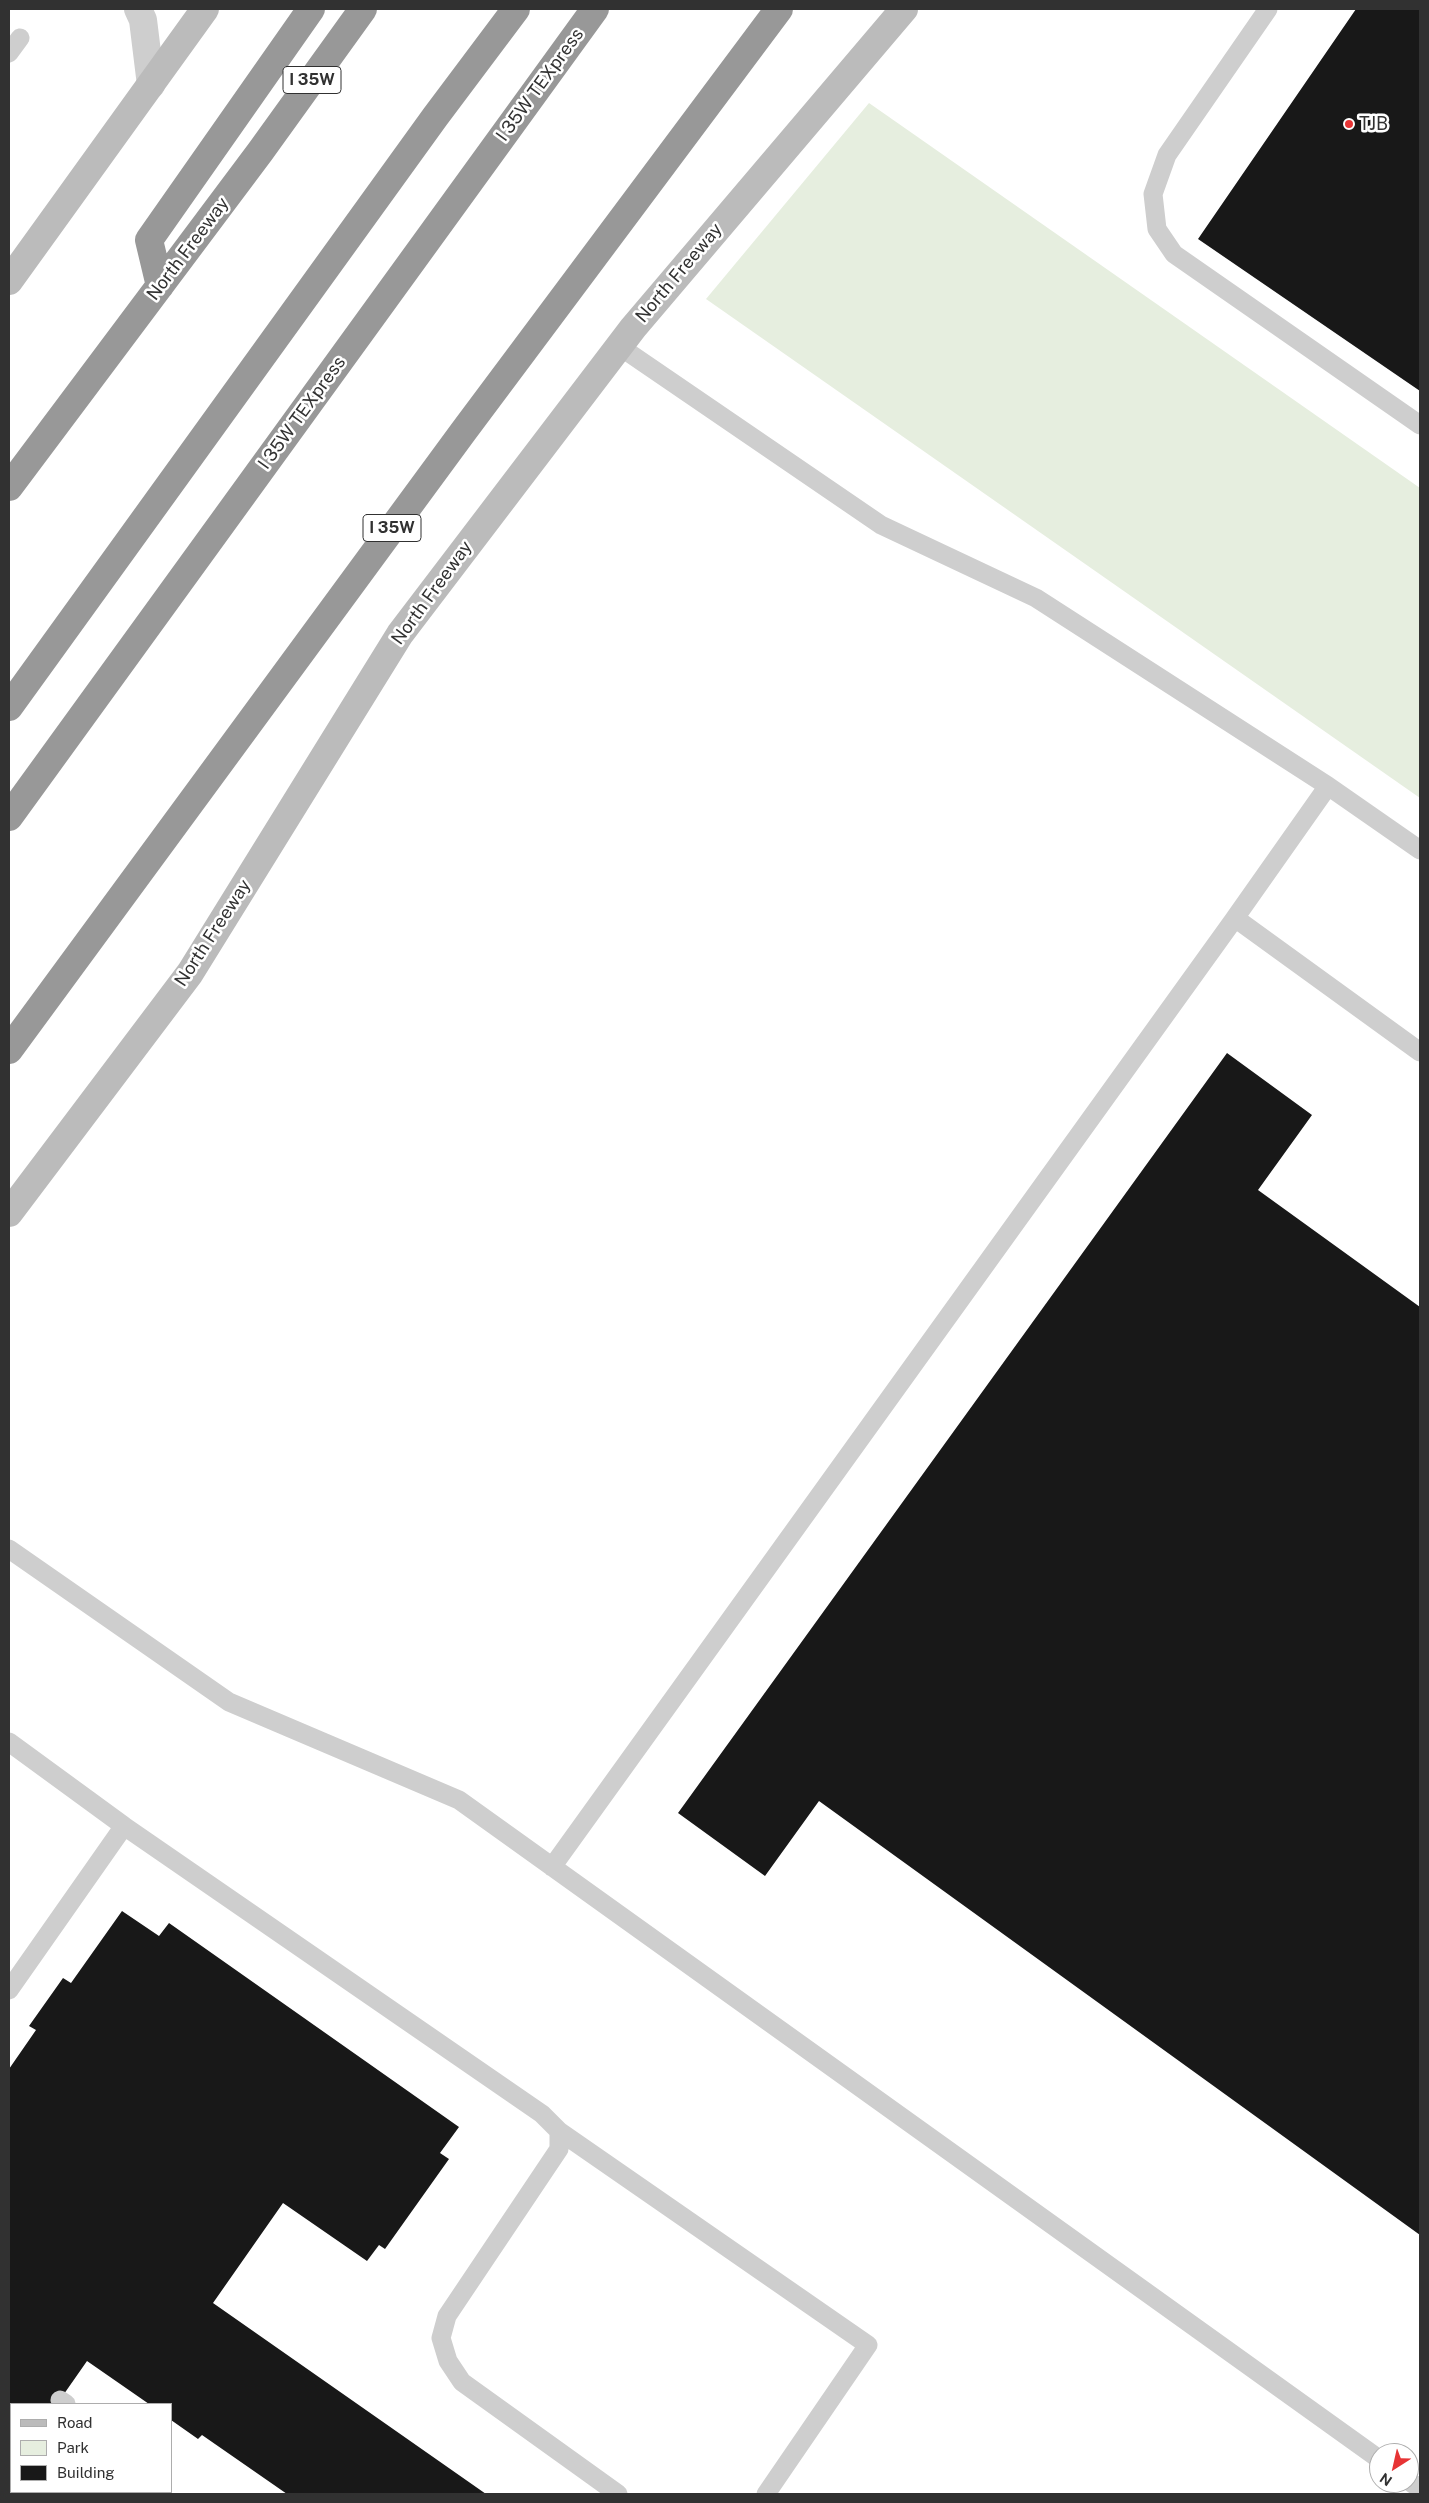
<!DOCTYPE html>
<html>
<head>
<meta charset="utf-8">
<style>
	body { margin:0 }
	#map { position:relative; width:1429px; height:2503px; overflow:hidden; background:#fff; font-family:"Public Sans",sans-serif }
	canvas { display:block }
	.frame { position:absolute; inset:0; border:10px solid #313131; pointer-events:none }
	.legend { position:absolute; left:10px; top:2403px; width:162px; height:90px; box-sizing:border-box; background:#fff; border:1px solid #adadad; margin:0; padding:6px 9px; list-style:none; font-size:15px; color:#313131 }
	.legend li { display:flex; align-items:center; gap:10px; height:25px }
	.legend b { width:25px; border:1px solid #adadad }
	.north { position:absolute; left:1369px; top:2443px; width:50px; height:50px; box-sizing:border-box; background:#fff; border:1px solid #adadad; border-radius:50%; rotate:215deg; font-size:14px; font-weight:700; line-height:20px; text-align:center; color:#313131 }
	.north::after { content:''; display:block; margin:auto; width:18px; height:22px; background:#e73435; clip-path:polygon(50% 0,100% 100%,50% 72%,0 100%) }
</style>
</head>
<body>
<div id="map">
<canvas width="1429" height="2503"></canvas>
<div class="frame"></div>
<ul class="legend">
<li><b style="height:6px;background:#bbb"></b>Road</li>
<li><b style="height:14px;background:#e6eedf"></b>Park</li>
<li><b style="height:14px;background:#181818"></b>Building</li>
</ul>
<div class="north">N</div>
</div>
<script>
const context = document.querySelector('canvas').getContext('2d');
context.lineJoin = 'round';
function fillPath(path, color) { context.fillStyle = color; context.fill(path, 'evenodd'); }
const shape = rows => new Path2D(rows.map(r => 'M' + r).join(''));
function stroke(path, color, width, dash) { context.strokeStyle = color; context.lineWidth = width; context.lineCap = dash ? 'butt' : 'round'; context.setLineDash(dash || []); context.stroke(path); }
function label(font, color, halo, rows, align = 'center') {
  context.font = font + ' "Public Sans",sans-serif'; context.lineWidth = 5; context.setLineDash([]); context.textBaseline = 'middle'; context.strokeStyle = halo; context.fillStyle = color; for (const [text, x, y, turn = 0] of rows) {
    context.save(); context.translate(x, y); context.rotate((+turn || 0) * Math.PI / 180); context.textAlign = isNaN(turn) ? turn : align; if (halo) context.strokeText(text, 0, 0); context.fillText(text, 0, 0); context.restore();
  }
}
fillPath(shape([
	[869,103,1420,488,1420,798,706,299]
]), '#e6eedf');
fillPath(shape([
	[1356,9,1420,9,1420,391,1198,239],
	[1227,1053,1312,1115,1258,1190,1420,1307,1420,2235,819,1801,765,1876,678,1813],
	[122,1911,159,1936,169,1923,459,2127,440,2153,449,2159,385,2249,379,2245,367,2261,283,2203,213,2303,486,2494,287,2494,202,2435,198,2439,171,2420,171,2404,149,2404,87,2361,57,2404,11,2404,11,2430,9,2428,9,2069,36,2030,29,2026,63,1978,71,1983]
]), '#181818');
stroke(shape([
	[1268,9,1167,155,1153,194,1157,229,1174,254,1420,425],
	[9,53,20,38],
	[619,346,881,525,1036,598,1328,786,1235,918,1420,1052],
	[1328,786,1420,850],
	[9,1549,229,1702,459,1800,1379,2459],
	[9,1742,124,1826],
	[552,1867,1235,918],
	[9,1990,124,1826,542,2114,559,2131,559,2149,447,2316,441,2338,448,2361,462,2382,618,2494],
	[559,2131,868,2345,766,2494],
	[60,2400,66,2404],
	[9,2439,11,2441],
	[1409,2481,1420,2489],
	[144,2492,148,2494]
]), '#cecece', 19);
stroke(shape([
	[138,9,143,20,151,85]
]), '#cecece', 28);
stroke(shape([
	[9,281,205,9],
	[9,1213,190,973,400,634,633,328,904,9]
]), '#bbb', 28);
stroke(shape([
	[160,286,149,240,311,9],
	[9,487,260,152,363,9],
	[9,707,435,117,516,9],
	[9,817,595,9],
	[9,1050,463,432,779,9]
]), '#989898', 28);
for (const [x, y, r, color] of [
	[1349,124,5,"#e73435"]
]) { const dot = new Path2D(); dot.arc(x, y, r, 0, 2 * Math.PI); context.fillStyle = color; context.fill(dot); stroke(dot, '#fff', 2); }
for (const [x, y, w] of [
	[312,80,58],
	[392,528,58]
]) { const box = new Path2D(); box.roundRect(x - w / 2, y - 13.5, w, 27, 4); context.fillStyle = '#fff'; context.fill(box); stroke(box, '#313131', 1); }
label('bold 16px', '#313131', null, [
	["I 35W",312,80],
	["I 35W",392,528]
]);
label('18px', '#313131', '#fff', [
	["I 35W TEXpress",540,85,-54],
	["North Freeway",188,249,-53],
	["North Freeway",679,273,-50],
	["I 35W TEXpress",302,413,-54],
	["North Freeway",432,593,-54],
	["North Freeway",213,933,-57]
]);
label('18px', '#313131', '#fff', [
	["TJB",1359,124]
], 'left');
</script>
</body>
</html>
